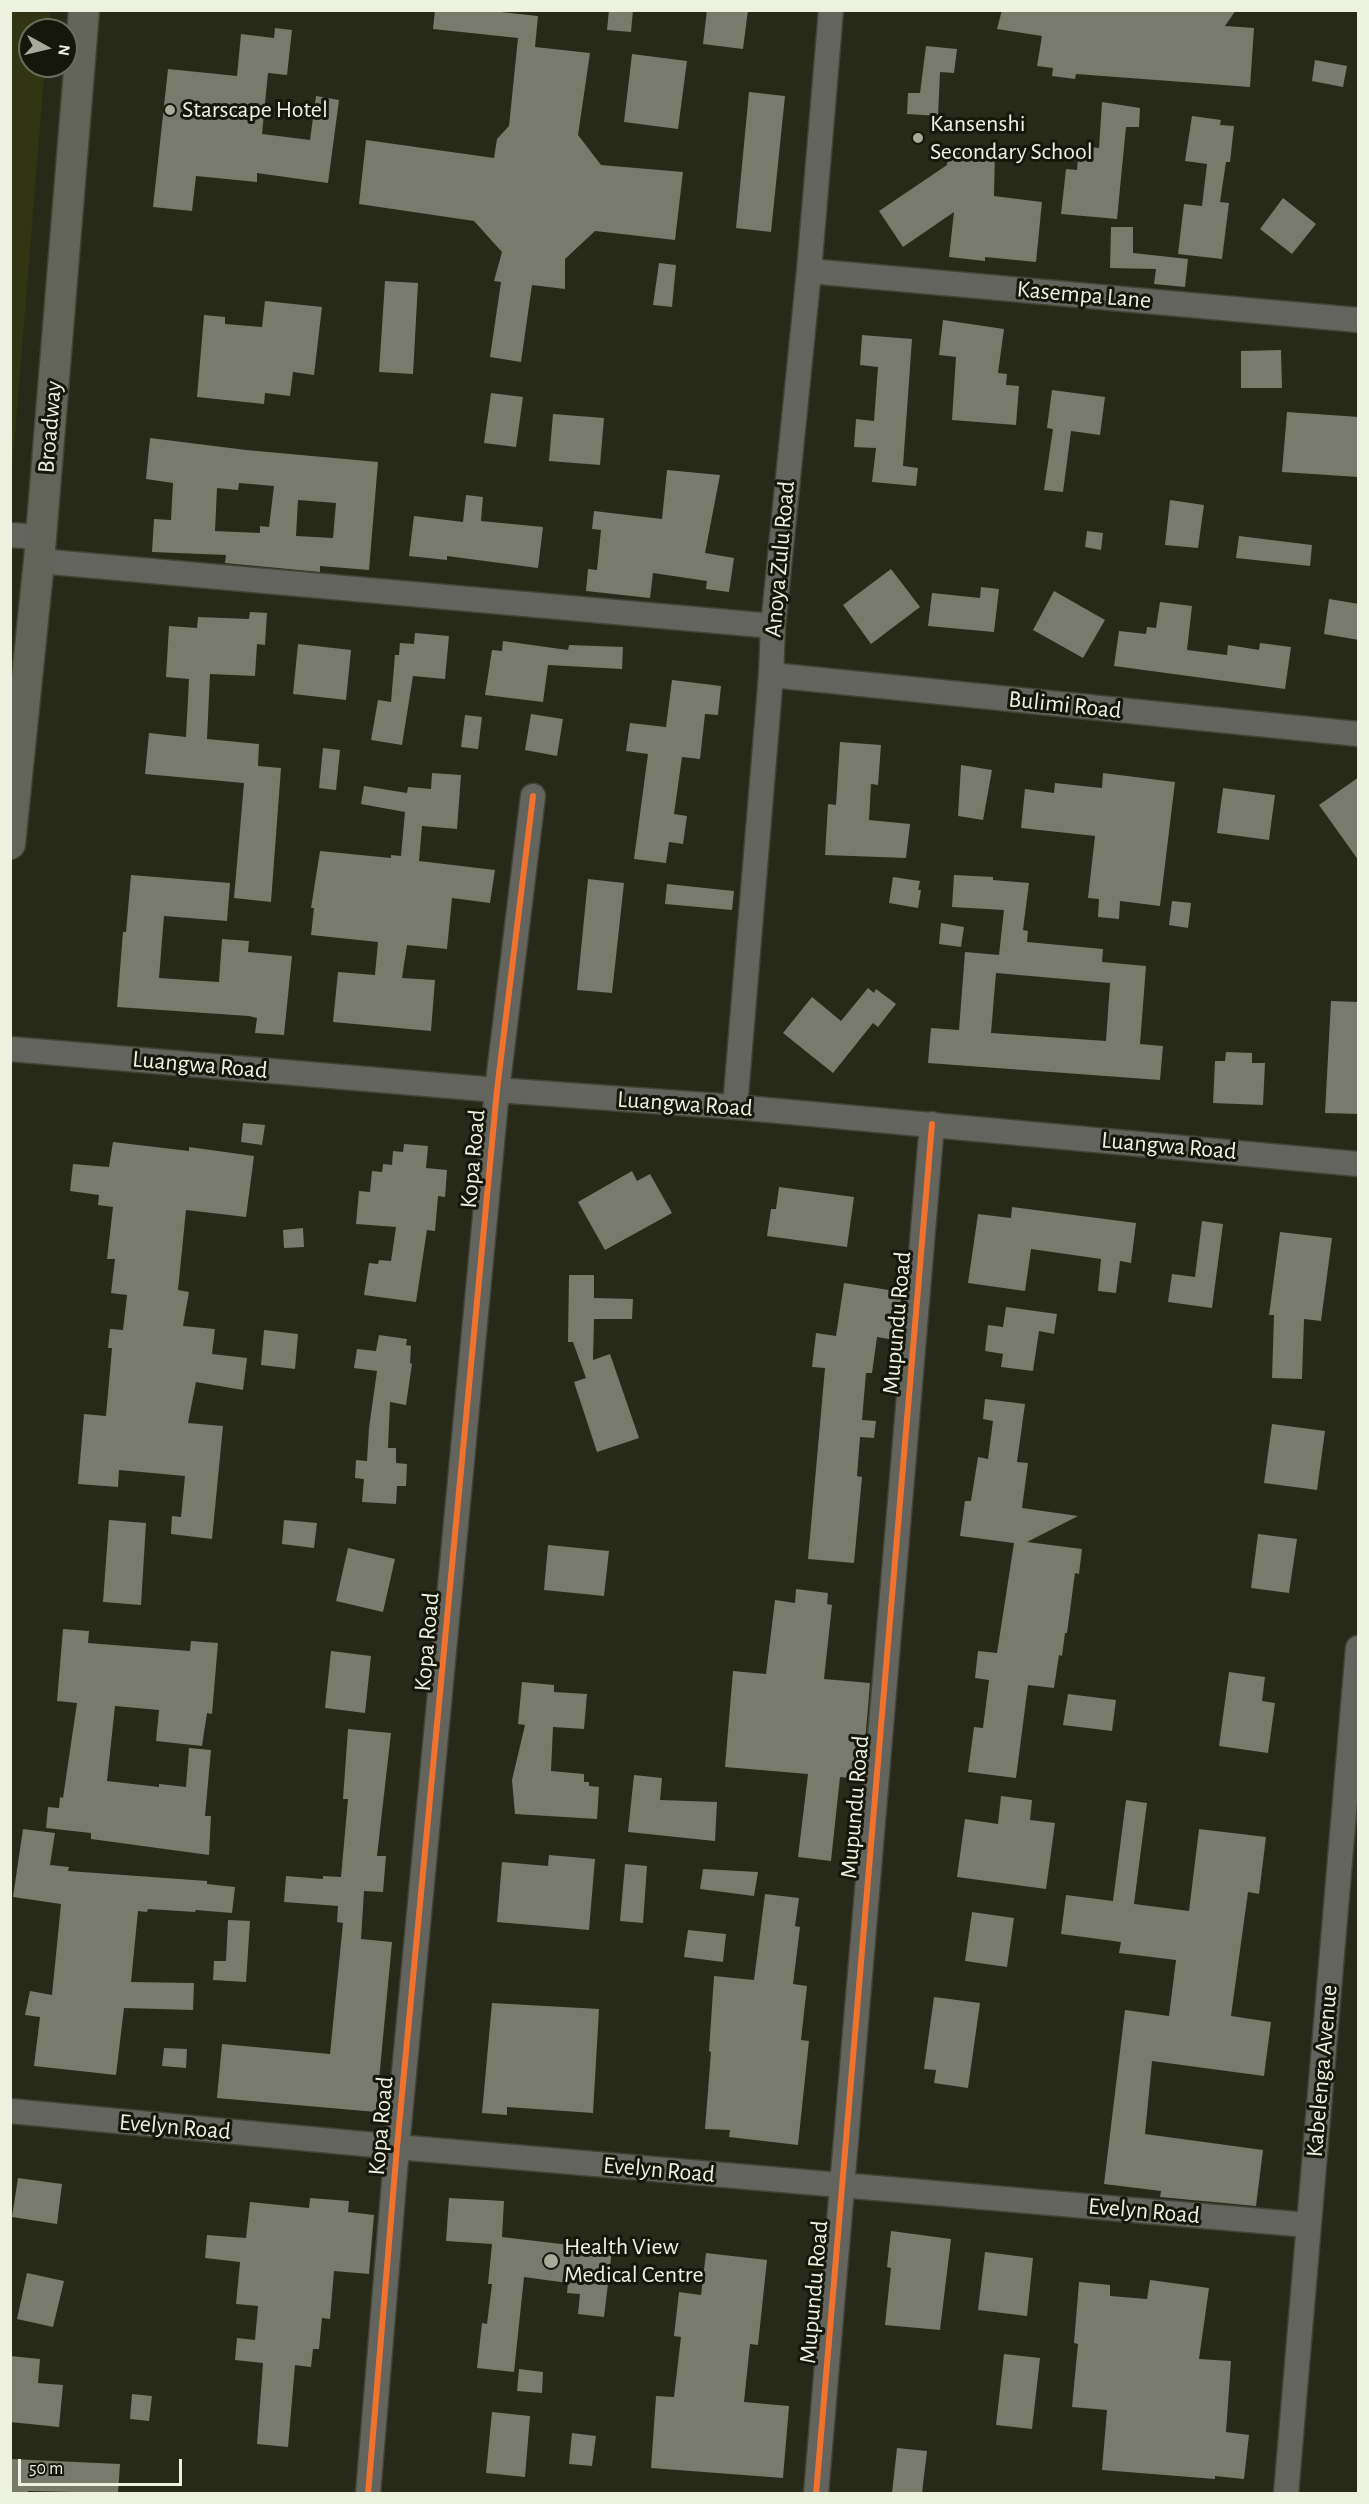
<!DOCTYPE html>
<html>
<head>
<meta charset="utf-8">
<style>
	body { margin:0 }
	#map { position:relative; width:1369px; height:2504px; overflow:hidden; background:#272919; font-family:"Alegreya Sans",sans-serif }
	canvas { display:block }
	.frame { position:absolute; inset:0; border:12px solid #edf1df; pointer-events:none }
	.north { position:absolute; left:18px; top:18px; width:60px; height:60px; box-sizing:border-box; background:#15170a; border:2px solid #6b6e5f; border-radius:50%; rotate:98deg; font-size:16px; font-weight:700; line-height:24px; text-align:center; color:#edf1df }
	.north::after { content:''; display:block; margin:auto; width:21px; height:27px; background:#a8ab9a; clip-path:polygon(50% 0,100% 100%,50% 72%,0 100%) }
	.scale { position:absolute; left:18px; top:2459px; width:164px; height:27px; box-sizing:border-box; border:3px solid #edf1df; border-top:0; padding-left:8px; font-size:18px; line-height:21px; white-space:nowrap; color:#edf1df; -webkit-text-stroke:4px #15170a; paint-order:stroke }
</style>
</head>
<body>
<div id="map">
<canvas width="1369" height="2504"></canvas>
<div class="frame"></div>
<div class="north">N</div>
<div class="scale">50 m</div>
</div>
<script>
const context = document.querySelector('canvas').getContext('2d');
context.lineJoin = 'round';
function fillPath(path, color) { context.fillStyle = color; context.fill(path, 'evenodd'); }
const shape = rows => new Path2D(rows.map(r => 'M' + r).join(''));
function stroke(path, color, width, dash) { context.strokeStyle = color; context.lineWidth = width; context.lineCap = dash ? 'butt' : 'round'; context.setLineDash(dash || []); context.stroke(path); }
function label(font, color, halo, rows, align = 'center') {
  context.font = font + ' "Alegreya Sans",sans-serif'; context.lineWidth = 6; context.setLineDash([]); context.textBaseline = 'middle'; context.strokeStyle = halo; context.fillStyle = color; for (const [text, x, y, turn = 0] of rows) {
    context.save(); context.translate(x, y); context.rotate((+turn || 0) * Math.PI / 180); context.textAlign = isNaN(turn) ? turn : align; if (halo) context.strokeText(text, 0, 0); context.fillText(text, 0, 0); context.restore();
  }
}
fillPath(shape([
	[11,10,50,11,49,30,30,30,30,66,45,66,11,484]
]), '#313512');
fillPath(shape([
	[435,10,482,10,538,16,535,47,590,53,578,135,601,165,683,172,675,240,595,231,565,259,565,289,532,285,521,362,490,357,501,282,494,281,502,252,474,221,359,204,366,140,494,158,497,139,509,126,518,38,433,29],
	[609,10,633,10,631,32,607,30],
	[707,10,748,10,743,49,703,44],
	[1002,10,1236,10,1225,26,1254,28,1250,87,1076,74,1075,79,1052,76,1053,68,1037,66,1042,36,997,29],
	[275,28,292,30,287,75,268,73,262,134,310,140,316,96,339,100,328,183,257,173,257,182,196,176,192,211,153,207,168,69,237,76,241,34,274,38],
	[926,46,957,49,954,73,940,72,938,116,907,114,908,93,920,93],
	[632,54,687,61,678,129,624,122],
	[1315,60,1347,66,1343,87,1312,81],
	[749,92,785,96,771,232,736,228],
	[1102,102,1140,108,1139,127,1126,127,1117,219,1061,214,1066,169,1077,170,1079,146,1099,148],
	[1192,116,1221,120,1220,125,1234,126,1230,162,1226,162,1220,202,1229,203,1222,259,1178,254,1184,204,1202,206,1207,164,1185,161],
	[948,151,995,153,994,196,1042,202,1036,262,985,257,985,261,949,257,954,212,903,247,879,211,947,165],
	[1283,198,1316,224,1292,254,1260,229],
	[1111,227,1133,227,1133,253,1188,259,1185,287,1154,284,1156,269,1110,268],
	[659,263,676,265,672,307,653,305],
	[385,281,418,283,413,374,379,372],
	[265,301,322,307,314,375,293,372,290,396,265,393,264,404,197,397,204,315,225,317,225,324,262,327],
	[943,320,1004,329,998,373,1007,374,1006,385,1019,386,1016,425,952,420,956,357,939,355],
	[862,335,912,339,903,466,918,468,916,486,872,482,876,448,854,447,856,419,874,421,878,367,860,365],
	[1281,350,1282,388,1241,388,1241,351],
	[1052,390,1105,397,1100,435,1071,431,1063,492,1044,490,1053,429,1047,428],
	[491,393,523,397,516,447,484,443],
	[1287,412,1359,417,1359,477,1282,472],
	[553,414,604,418,600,465,549,461],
	[150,438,246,450,378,462,369,570,320,566,320,572,225,563,226,555,152,552,154,519,171,520,173,483,146,479],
	[239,483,274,486,269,527,260,526,260,533,215,531,217,488,238,490],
	[298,500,336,503,333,538,296,536],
	[667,470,720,475,705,553,734,558,729,592,706,589,707,581,653,573,650,598,586,591,588,569,597,570,601,530,592,529,594,511,662,519],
	[466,495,483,497,481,521,543,527,538,568,447,556,447,560,409,556,414,516,463,522],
	[1170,500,1204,505,1198,548,1165,545],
	[1087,531,1103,533,1101,550,1085,547],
	[1239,536,1312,545,1310,566,1236,558],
	[891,569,920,607,871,644,843,605],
	[981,587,999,589,994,632,928,626,932,593,980,598],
	[1054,591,1105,620,1083,658,1033,630],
	[1329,599,1359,604,1359,640,1324,634],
	[1160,602,1192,606,1187,650,1227,655,1228,645,1259,650,1260,643,1291,647,1285,689,1114,666,1119,631,1146,634,1147,627,1156,628],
	[250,612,267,613,265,645,257,644,255,676,210,674,207,739,259,744,258,766,281,768,271,902,234,898,244,783,145,774,149,733,186,737,189,679,166,677,169,626,197,628,198,617,249,619],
	[415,633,449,636,445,679,413,676,402,745,371,740,378,700,391,702,395,655,399,655,400,643,414,644],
	[503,641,568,650,569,645,623,647,622,669,548,665,543,702,485,695,492,650,502,651],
	[298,644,351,650,346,700,293,694],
	[672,680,721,686,718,715,705,714,700,759,682,757,674,814,687,816,683,844,669,842,666,863,634,859,648,754,626,751,630,723,666,727],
	[531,714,563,719,557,756,525,750],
	[465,715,482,717,478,749,461,747],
	[840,742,881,745,878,785,871,784,869,820,910,824,906,858,825,855,828,804,836,805],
	[323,748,340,750,336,790,319,788],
	[961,765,992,770,983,820,958,816],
	[432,773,461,775,457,829,422,826,419,861,495,870,490,903,452,898,447,949,407,945,402,978,435,980,431,1031,333,1022,338,972,375,975,378,942,311,935,314,908,311,908,320,851,391,858,391,855,401,856,405,812,361,804,364,786,407,793,408,787,431,789],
	[1103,773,1175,782,1160,906,1120,901,1119,919,1098,917,1099,899,1088,898,1095,836,1021,828,1025,789,1054,793,1055,783,1102,788],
	[1359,777,1359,861,1319,805],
	[1223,788,1275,795,1269,840,1217,833],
	[131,875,230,883,227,921,164,916,159,978,219,982,222,939,249,941,248,952,292,956,284,1035,255,1033,257,1018,249,1016,117,1007,123,932,126,932],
	[954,875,993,877,993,880,1029,883,1023,930,1028,931,1027,942,1103,949,1102,962,1146,966,1140,1044,1163,1046,1160,1080,928,1063,931,1028,959,1030,965,952,999,955,1004,910,952,907],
	[996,973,1110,983,1106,1041,991,1033],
	[893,877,920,881,918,890,921,890,918,908,889,903],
	[588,879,624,883,612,993,577,990],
	[667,884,734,891,732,910,665,904],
	[1172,901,1191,903,1188,928,1169,925],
	[941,923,964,927,961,947,939,944],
	[868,988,874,993,876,989,896,1004,878,1027,873,1023,833,1073,783,1033,812,997,841,1021],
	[1331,1001,1359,1002,1359,1114,1325,1113],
	[1226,1052,1252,1053,1252,1063,1265,1063,1263,1105,1213,1103,1215,1061,1225,1061],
	[243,1123,265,1125,262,1145,241,1142],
	[113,1142,189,1151,189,1147,254,1156,246,1217,186,1210,178,1290,189,1292,183,1326,215,1329,212,1354,247,1358,243,1390,196,1382,188,1423,223,1426,212,1539,171,1534,172,1516,181,1517,185,1476,119,1470,118,1487,78,1484,84,1414,106,1416,112,1348,108,1348,110,1329,123,1330,127,1295,111,1293,115,1259,107,1259,113,1207,98,1205,99,1195,70,1191,73,1164,109,1167],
	[404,1144,428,1146,426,1168,447,1170,445,1197,438,1196,435,1231,427,1230,416,1302,364,1295,369,1263,378,1264,379,1260,391,1261,396,1227,356,1224,359,1191,370,1192,372,1171,382,1172,383,1164,392,1165,393,1151,403,1152],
	[632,1171,637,1181,650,1174,672,1213,605,1250,578,1202],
	[779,1187,854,1197,847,1247,767,1236,771,1209,776,1209],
	[1012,1207,1136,1223,1131,1263,1120,1261,1116,1293,1098,1291,1101,1259,1031,1249,1025,1291,968,1283,978,1214,1011,1218],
	[1202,1221,1223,1224,1212,1308,1168,1302,1172,1274,1195,1277],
	[303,1228,304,1247,284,1248,283,1230],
	[1280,1232,1332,1238,1321,1321,1304,1319,1302,1379,1272,1378,1274,1315,1269,1315],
	[569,1275,594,1275,594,1298,633,1299,632,1319,594,1319,593,1360,610,1354,639,1438,597,1452,574,1382,586,1378,573,1342,568,1342],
	[844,1283,902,1292,895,1340,877,1337,872,1373,866,1373,862,1420,876,1421,874,1438,860,1437,857,1476,862,1477,854,1563,808,1559,825,1368,812,1367,816,1333,836,1336],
	[1006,1307,1057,1314,1054,1334,1039,1331,1033,1371,1001,1367,1003,1354,985,1351,988,1325,1003,1327],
	[264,1330,298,1334,295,1369,261,1365],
	[379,1335,407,1339,406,1345,411,1346,410,1363,412,1364,406,1405,390,1402,388,1448,396,1448,396,1463,407,1464,406,1486,397,1486,396,1504,362,1502,364,1479,355,1478,356,1460,367,1461,369,1428,377,1371,354,1368,357,1349,376,1351],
	[985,1399,1025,1404,1017,1462,1028,1463,1022,1508,1078,1516,1027,1542,1082,1549,1079,1574,1075,1573,1067,1633,1065,1633,1062,1656,1059,1655,1054,1688,1028,1685,1016,1778,968,1772,974,1727,983,1728,989,1680,975,1678,978,1651,997,1653,1014,1543,960,1536,965,1501,971,1501,978,1457,988,1459,993,1421,983,1419],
	[1272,1424,1325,1431,1317,1490,1264,1483],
	[109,1520,146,1523,141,1605,103,1602],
	[284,1520,317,1523,314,1548,282,1544],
	[1258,1534,1297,1539,1289,1593,1251,1588],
	[548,1545,609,1551,604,1596,544,1590],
	[348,1548,395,1559,383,1612,336,1601],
	[796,1589,828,1593,827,1604,832,1605,824,1679,870,1683,862,1779,840,1777,831,1861,798,1857,808,1774,725,1767,733,1671,766,1674,775,1600,795,1603],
	[63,1629,89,1631,88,1643,190,1651,191,1641,218,1643,212,1714,207,1713,202,1746,156,1741,159,1710,115,1706,107,1781,159,1787,159,1784,186,1787,189,1748,211,1750,205,1816,211,1816,209,1855,91,1839,91,1833,46,1828,48,1807,59,1808,60,1797,63,1798,77,1703,57,1701],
	[331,1651,371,1656,365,1713,325,1708],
	[1229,1672,1265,1677,1262,1701,1275,1703,1268,1753,1219,1746],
	[522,1682,554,1685,554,1692,587,1694,584,1729,553,1727,551,1771,584,1774,584,1782,589,1782,589,1786,599,1787,597,1819,515,1814,512,1780,525,1725,518,1724],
	[1068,1694,1116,1700,1112,1731,1063,1725],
	[348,1729,391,1733,377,1856,386,1856,383,1892,364,1891,361,1939,392,1942,376,2112,217,2098,222,2044,330,2054,343,1923,337,1922,338,1906,284,1902,286,1876,323,1879,323,1876,341,1877,348,1799,343,1799],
	[634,1775,662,1778,660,1800,717,1802,715,1841,628,1832],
	[1001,1796,1032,1800,1030,1820,1055,1823,1046,1889,957,1877,965,1819,998,1824],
	[1126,1800,1147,1803,1134,1904,1189,1911,1199,1829,1266,1837,1259,1894,1248,1892,1231,2016,1271,2022,1264,2076,1152,2061,1145,2134,1263,2150,1256,2206,1160,2197,1161,2191,1104,2184,1125,2010,1169,2016,1176,1960,1119,1953,1121,1942,1061,1934,1066,1895,1113,1901],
	[23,1829,55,1833,50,1865,69,1867,68,1871,207,1881,207,1884,235,1887,232,1913,196,1910,195,1912,148,1909,147,1912,138,1911,131,1982,194,1983,193,2010,124,2008,116,2075,34,2066,40,2017,25,2015,30,1991,52,1995,61,1904,13,1897],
	[549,1855,595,1859,589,1930,497,1922,502,1862,548,1866],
	[625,1864,647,1866,643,1923,620,1921],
	[703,1869,758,1872,754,1896,700,1889],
	[765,1894,799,1898,795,1926,800,1927,793,1984,807,1986,801,2040,809,2041,798,2145,729,2137,730,2130,705,2129,711,2052,709,2051,714,1976,754,1980],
	[972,1912,1014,1918,1007,1967,965,1961],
	[228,1920,250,1921,246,1982,213,1980,214,1961,226,1961],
	[688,1930,726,1934,723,1962,684,1957],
	[934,1997,980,2003,968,2088,934,2083,936,2070,924,2069],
	[492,2003,599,2009,593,2113,507,2107,507,2115,482,2113],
	[164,2048,187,2049,186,2068,162,2066],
	[18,2178,62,2184,57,2224,12,2217],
	[310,2198,349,2201,348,2212,374,2215,369,2274,334,2271,330,2319,322,2318,319,2349,313,2349,311,2367,295,2365,288,2447,257,2444,263,2363,235,2360,237,2338,255,2340,258,2306,236,2304,240,2262,205,2258,207,2235,246,2238,250,2202,309,2208],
	[449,2198,504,2201,502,2237,612,2250,604,2317,578,2314,580,2294,567,2293,568,2283,524,2277,514,2372,477,2368,482,2323,487,2324,492,2284,488,2284,492,2244,446,2241],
	[891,2231,951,2239,940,2330,885,2325,891,2268,887,2267],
	[985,2252,1033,2258,1027,2316,978,2310],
	[706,2253,767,2260,758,2345,750,2344,744,2402,789,2406,783,2478,651,2468,656,2396,674,2397,681,2337,674,2336,679,2292,701,2295],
	[27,2273,64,2281,53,2327,17,2319],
	[1150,2280,1209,2288,1199,2359,1231,2361,1226,2432,1249,2435,1244,2479,1215,2476,1215,2479,1102,2470,1107,2410,1072,2407,1078,2344,1074,2343,1079,2282,1110,2285,1110,2296,1147,2299],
	[1004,2354,1040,2358,1032,2429,996,2425],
	[10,2356,40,2359,38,2383,63,2385,59,2427,10,2422],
	[519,2369,543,2372,542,2393,517,2391],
	[132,2394,152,2396,149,2421,130,2419],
	[492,2412,530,2416,525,2477,486,2473],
	[572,2433,596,2436,592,2466,569,2464],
	[897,2448,927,2451,922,2493,892,2493],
	[10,2459,120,2464,118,2493,28,2491,28,2493,10,2493]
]), '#787a6c');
const minor = shape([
	[809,271,1358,320],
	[10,535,41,537],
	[39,561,773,626],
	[771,675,1358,734],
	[10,1049,497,1090,735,1107,1358,1164],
	[735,1107,771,675,773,626,809,271,831,10],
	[10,2111,397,2147,1308,2225],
	[368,2494,397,2147,497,1090,533,796],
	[816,2494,932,1124],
	[1286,2494,1358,1648]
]);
const major = shape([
	[10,844,39,561,84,10]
]);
stroke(minor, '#424336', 27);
stroke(major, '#424336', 33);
stroke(minor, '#63645d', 24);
stroke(major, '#626459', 30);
stroke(shape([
	[368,2494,397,2147,497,1090,533,796],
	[816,2494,932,1124]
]), '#ef722f', 6);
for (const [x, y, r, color] of [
	[170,110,6,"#a8ab9a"],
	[918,138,6,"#a8ab9a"],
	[551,2261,8,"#a8ab9a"]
]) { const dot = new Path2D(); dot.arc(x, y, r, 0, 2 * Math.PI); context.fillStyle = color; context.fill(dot); stroke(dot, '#15170a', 2); }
label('24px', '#edf1df', '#15170a', [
	["Starscape Hotel",182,110],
	["Kansenshi",930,124],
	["Secondary School",930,152],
	["Health View",564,2247],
	["Medical Centre",564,2275]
], 'left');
label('24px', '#edf1df', '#15170a', [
	["Kasempa Lane",1084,295,5],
	["Broadway",50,427,-85],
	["Anoya Zulu Road",780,559,-85],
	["Bulimi Road",1065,705,6],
	["Luangwa Road",200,1065,5],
	["Luangwa Road",685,1104,4],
	["Luangwa Road",1169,1146,5],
	["Kopa Road",473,1159,-85],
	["Mupundu Road",897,1323,-85],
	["Kopa Road",427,1642,-85],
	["Mupundu Road",855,1807,-85],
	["Kabelenga Avenue",1322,2071,-85],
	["Kopa Road",381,2126,-85],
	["Evelyn Road",175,2127,5],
	["Evelyn Road",659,2170,5],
	["Evelyn Road",1144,2211,5],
	["Mupundu Road",814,2292,-85]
]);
</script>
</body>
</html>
